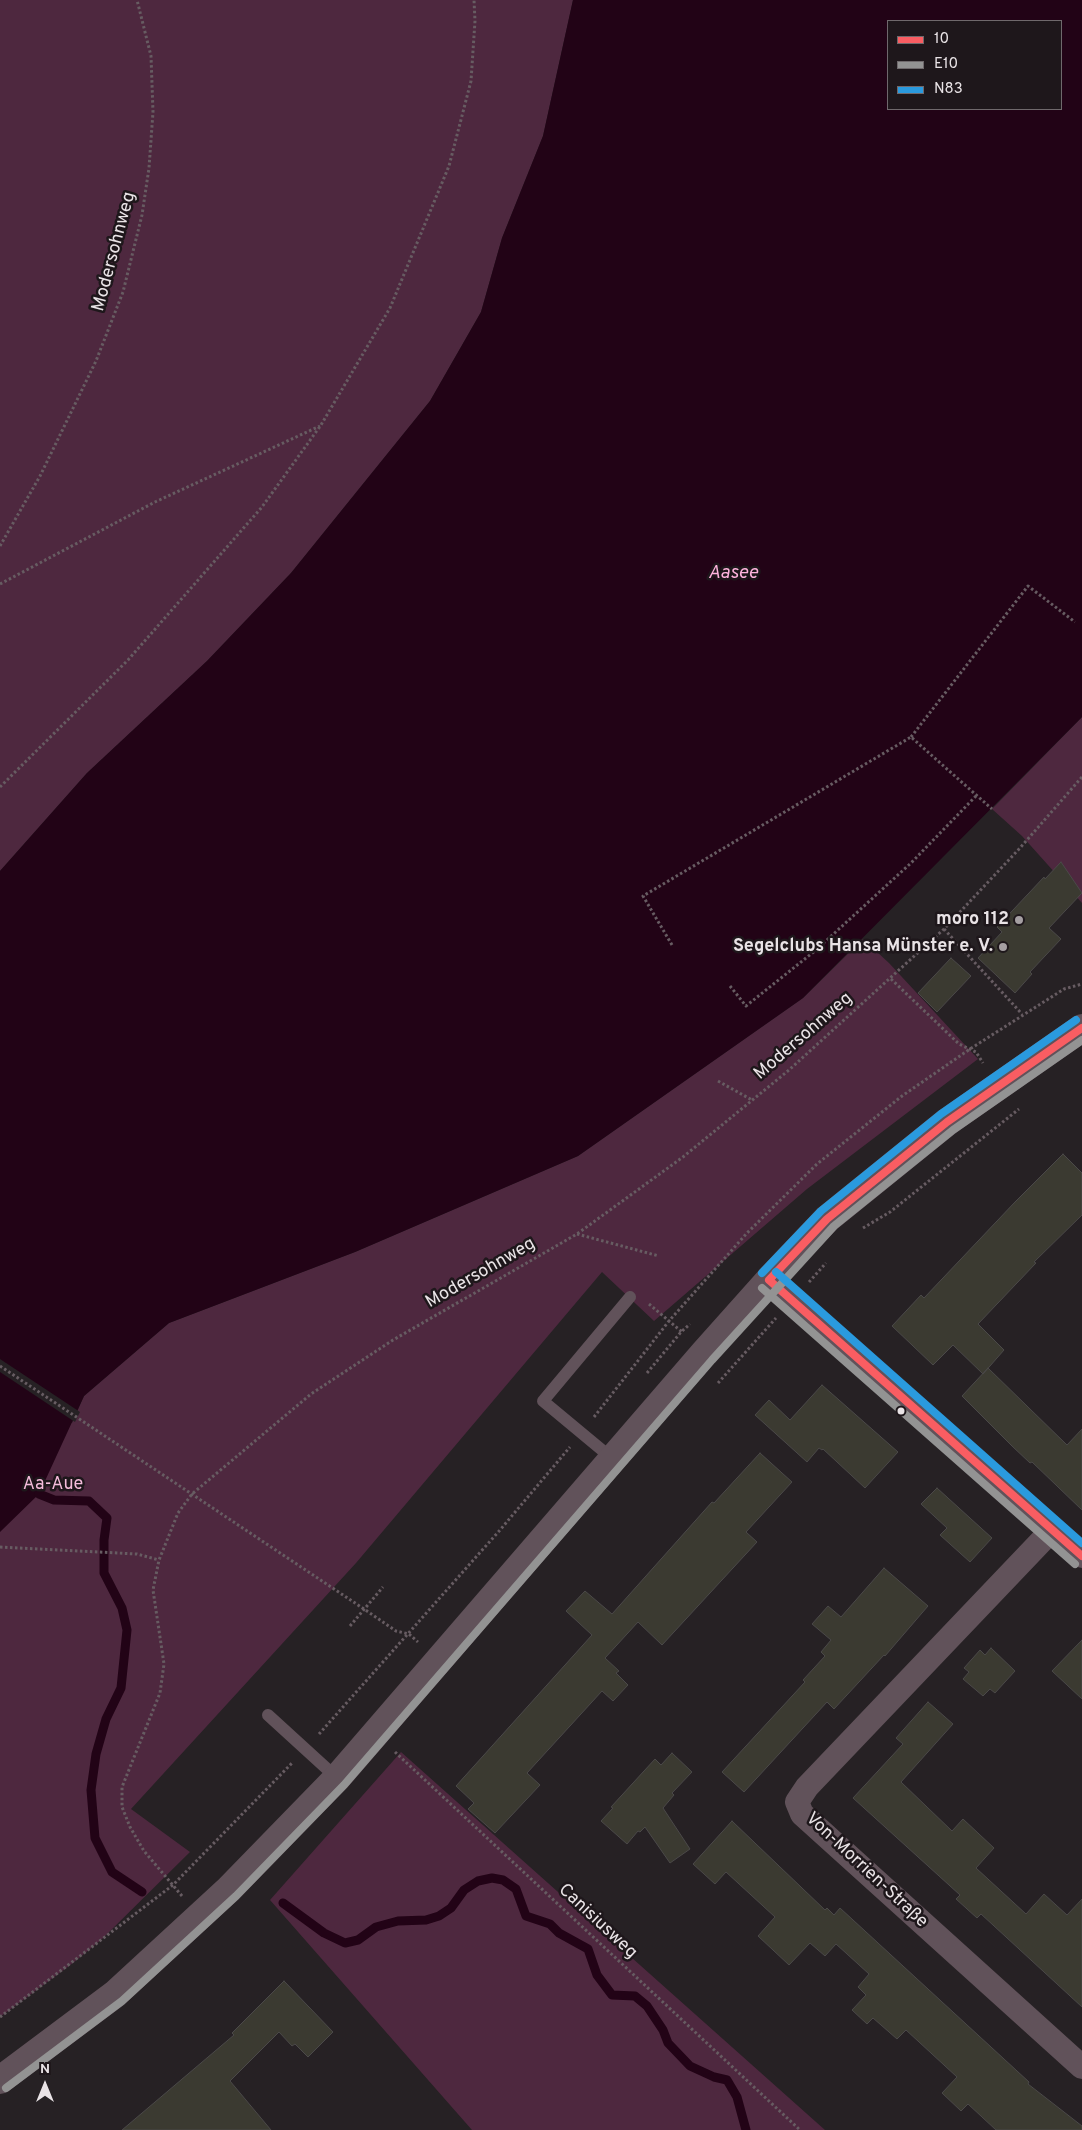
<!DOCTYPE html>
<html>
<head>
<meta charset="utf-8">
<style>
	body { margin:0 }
	#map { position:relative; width:1082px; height:2130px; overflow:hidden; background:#262124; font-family:Overpass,sans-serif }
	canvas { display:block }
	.legend { position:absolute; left:887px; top:20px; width:175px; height:90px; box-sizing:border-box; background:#1e171b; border:1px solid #6f696c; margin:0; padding:6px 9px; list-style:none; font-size:15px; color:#e9e3e6 }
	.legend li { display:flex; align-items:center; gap:10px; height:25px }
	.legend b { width:25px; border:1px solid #6f696c }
	.north { position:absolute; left:20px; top:2060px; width:50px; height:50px; -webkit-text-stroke:4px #1e171b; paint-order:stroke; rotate:0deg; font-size:14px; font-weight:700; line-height:20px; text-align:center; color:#e9e3e6 }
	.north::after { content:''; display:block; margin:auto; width:18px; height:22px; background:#e9e3e6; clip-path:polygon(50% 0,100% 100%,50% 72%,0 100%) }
</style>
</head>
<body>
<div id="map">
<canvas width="1082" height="2130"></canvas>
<ul class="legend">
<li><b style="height:6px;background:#f95d62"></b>10</li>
<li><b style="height:6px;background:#939393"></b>E10</li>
<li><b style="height:6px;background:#2a9ade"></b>N83</li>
</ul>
<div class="north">N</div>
</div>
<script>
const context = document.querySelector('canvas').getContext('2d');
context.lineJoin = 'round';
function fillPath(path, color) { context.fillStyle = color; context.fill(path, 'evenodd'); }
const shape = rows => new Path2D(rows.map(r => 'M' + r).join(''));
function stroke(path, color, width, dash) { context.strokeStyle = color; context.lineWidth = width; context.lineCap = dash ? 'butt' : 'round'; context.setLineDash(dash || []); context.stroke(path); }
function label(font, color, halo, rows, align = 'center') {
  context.font = font + ' Overpass,sans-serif'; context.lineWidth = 5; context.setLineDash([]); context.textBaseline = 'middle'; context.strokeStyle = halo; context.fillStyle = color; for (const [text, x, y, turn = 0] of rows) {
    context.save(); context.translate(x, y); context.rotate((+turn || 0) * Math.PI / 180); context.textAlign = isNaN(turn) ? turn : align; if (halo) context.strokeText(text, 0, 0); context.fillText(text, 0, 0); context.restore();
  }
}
fillPath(shape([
	[0,0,573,0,543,136,502,238,481,312,430,401,291,573,207,661,87,773,0,871],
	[1082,717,1082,903,1022,836,992,809],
	[863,939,889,963,978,1059,807,1189,654,1321,602,1272,356,1563,131,1809,190,1852,102,1939,73,1963,0,2017,0,1377,72,1423,84,1396,169,1323,355,1252,578,1156,803,998],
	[401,1752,825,2130,472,2130,270,1900]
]), '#4e283f');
fillPath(shape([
	[573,0,1082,0,1082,717,803,998,578,1156,355,1252,169,1323,84,1396,39,1494,0,1532,0,871,87,773,207,661,291,573,430,401,481,312,502,238,543,136],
	[888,21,1061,21,1061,109,888,109]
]), '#220316');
fillPath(shape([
	[0,1359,80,1412,75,1422,0,1372]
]), '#262124');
stroke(shape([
	[39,1494,54,1500,89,1501,107,1518,104,1540,104,1573,122,1608,127,1630,121,1688,106,1719,96,1754,91,1790,95,1838,112,1872,142,1892],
	[283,1903,324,1933,345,1943,358,1940,376,1927,398,1921,426,1920,439,1916,451,1908,464,1890,478,1881,492,1878,503,1880,516,1889,526,1916,550,1924,559,1933,588,1949,597,1975,612,1995,635,1996,647,2006,663,2030,668,2043,690,2066,714,2077,727,2080,737,2097,746,2130]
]), '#220316', 9);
const building = shape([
	[1061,862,1082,893,1049,928,1061,939,1030,972,1032,974,1015,993,978,958,1002,932,997,927,1044,877,1045,879,1061,862],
	[951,958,971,976,937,1012,918,993,951,958],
	[1063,1154,1082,1173,1082,1215,1034,1262,1036,1263,978,1324,1004,1350,983,1374,953,1345,933,1365,892,1326,921,1295,924,1298,1015,1202,1063,1154],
	[988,1368,1067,1445,1082,1429,1082,1510,1032,1462,1030,1463,1012,1446,962,1396,988,1368],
	[822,1385,898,1452,865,1488,823,1449,822,1450,819,1448,807,1462,755,1415,769,1400,790,1420,822,1385],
	[760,1453,792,1482,746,1532,757,1542,662,1645,638,1622,605,1658,619,1671,616,1673,628,1685,613,1701,602,1691,527,1773,540,1785,495,1833,468,1809,474,1803,456,1786,592,1635,566,1611,585,1591,612,1614,712,1502,714,1503,760,1453],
	[937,1488,992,1538,970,1562,940,1535,947,1528,921,1504,937,1488],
	[884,1568,928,1606,885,1656,884,1655,834,1709,827,1702,744,1792,722,1772,805,1682,803,1680,825,1656,821,1652,831,1640,812,1624,828,1606,841,1617,884,1568],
	[1082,1640,1082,1699,1052,1671,1082,1640],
	[991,1648,1015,1671,995,1693,990,1689,983,1696,963,1679,969,1672,964,1668,980,1650,985,1655,991,1648],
	[928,1702,953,1724,901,1782,952,1831,963,1819,994,1848,976,1868,1026,1914,1044,1894,1067,1915,1082,1899,1082,2007,981,1914,977,1918,956,1899,960,1895,853,1798,903,1744,896,1738,928,1702],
	[672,1753,692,1772,672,1793,674,1795,663,1808,690,1849,670,1863,645,1827,640,1832,638,1831,627,1844,601,1821,613,1808,611,1807,655,1759,661,1765,672,1753],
	[732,1821,825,1910,827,1908,834,1915,840,1908,1029,2082,1028,2084,1082,2126,1082,2130,996,2130,968,2104,961,2111,942,2093,957,2077,906,2030,897,2039,873,2018,867,2024,852,2010,866,1995,858,1987,869,1974,836,1944,825,1956,810,1943,789,1965,758,1936,775,1917,726,1872,715,1884,693,1864,732,1821],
	[284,1981,333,2032,308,2057,295,2044,292,2046,279,2032,230,2081,271,2130,122,2130,234,2035,232,2033,284,1981]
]);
fillPath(building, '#3b3a31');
stroke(building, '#4b4949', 1);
stroke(shape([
	[0,546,40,476,96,361,123,292,142,215,149,168,153,112,151,56,137,0],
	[0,584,155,502,320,426],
	[911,737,1028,586,1075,622],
	[0,787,128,660,262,507,321,425,390,308,449,166,471,81,475,21,474,0],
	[944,929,1022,1014],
	[672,945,643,896,911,737,992,809],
	[891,979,959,1044,976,1052,983,1063],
	[730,986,746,1006,816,950,911,863,976,796],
	[718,1081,752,1100],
	[863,1228,890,1212,1019,1109],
	[577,1234,659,1256],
	[809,1282,826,1263],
	[649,1304,682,1332],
	[0,1366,364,1609,396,1631,409,1634,418,1642],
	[647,1373,681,1332,690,1324],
	[718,1383,776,1318],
	[594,1417,669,1321,747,1233,817,1164,902,1096,970,1049,1064,989,1082,984],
	[0,1547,137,1554,159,1560],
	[350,1626,383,1587],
	[319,1734,500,1530,570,1447],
	[395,1752,800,2130],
	[182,1896,144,1851,130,1827,122,1807,122,1787,160,1693,164,1664,153,1590,159,1560,178,1513,192,1494,311,1394,393,1340,577,1234,683,1157,789,1070,944,929,1020,848,1082,777],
	[0,2017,173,1885,293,1762]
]), '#675c62', 3, [2.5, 2.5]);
stroke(shape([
	[614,1460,543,1401,630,1297],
	[268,1715,337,1778]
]), '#61525a', 12);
stroke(shape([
	[769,1280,1082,1556],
	[1052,1530,807,1787,797,1802,802,1814,1082,2067]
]), '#61525a', 24);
stroke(shape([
	[0,2080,115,1994,229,1889,337,1778,704,1353,769,1280,827,1219,947,1122,1082,1028]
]), '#61525a', 28);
stroke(shape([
	[769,1280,1082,1556],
	[769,1280,827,1219,947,1122,1082,1028]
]), '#f95d62', 8);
stroke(shape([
	[762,1288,1075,1564],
	[6,2088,122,2001,236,1896,344,1785,712,1360,834,1226,953,1130,1082,1040]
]), '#939393', 8);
stroke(shape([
	[776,1272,1082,1543],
	[762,1273,821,1211,941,1114,1076,1020]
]), '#2a9ade', 8);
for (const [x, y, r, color] of [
	[1019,920,5,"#a59fa2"],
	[1003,947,5,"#a59fa2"],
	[901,1411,4.5,"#e9e3e6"]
]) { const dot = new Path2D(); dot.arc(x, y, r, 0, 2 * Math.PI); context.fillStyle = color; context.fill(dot); stroke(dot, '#1e171b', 2); }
label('18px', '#e9e3e6', '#1e171b', [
	["Modersohnweg",115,252,-75],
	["Modersohnweg",804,1037,-41],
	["Modersohnweg",481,1274,-30],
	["Von-Morrien-Straße",866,1871,43],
	["Canisiusweg",597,1922,43]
]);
label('bold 18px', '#e9e3e6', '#1e171b', [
	["moro 112",1009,920],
	["Segelclubs Hansa Münster e. V.",993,947]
], 'right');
label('18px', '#f5bcdb', '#1e171b', [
	["Aa-Aue",53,1485]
]);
label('italic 19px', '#feb3dd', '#1e171b', [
	["Aasee",733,574]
]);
</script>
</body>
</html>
